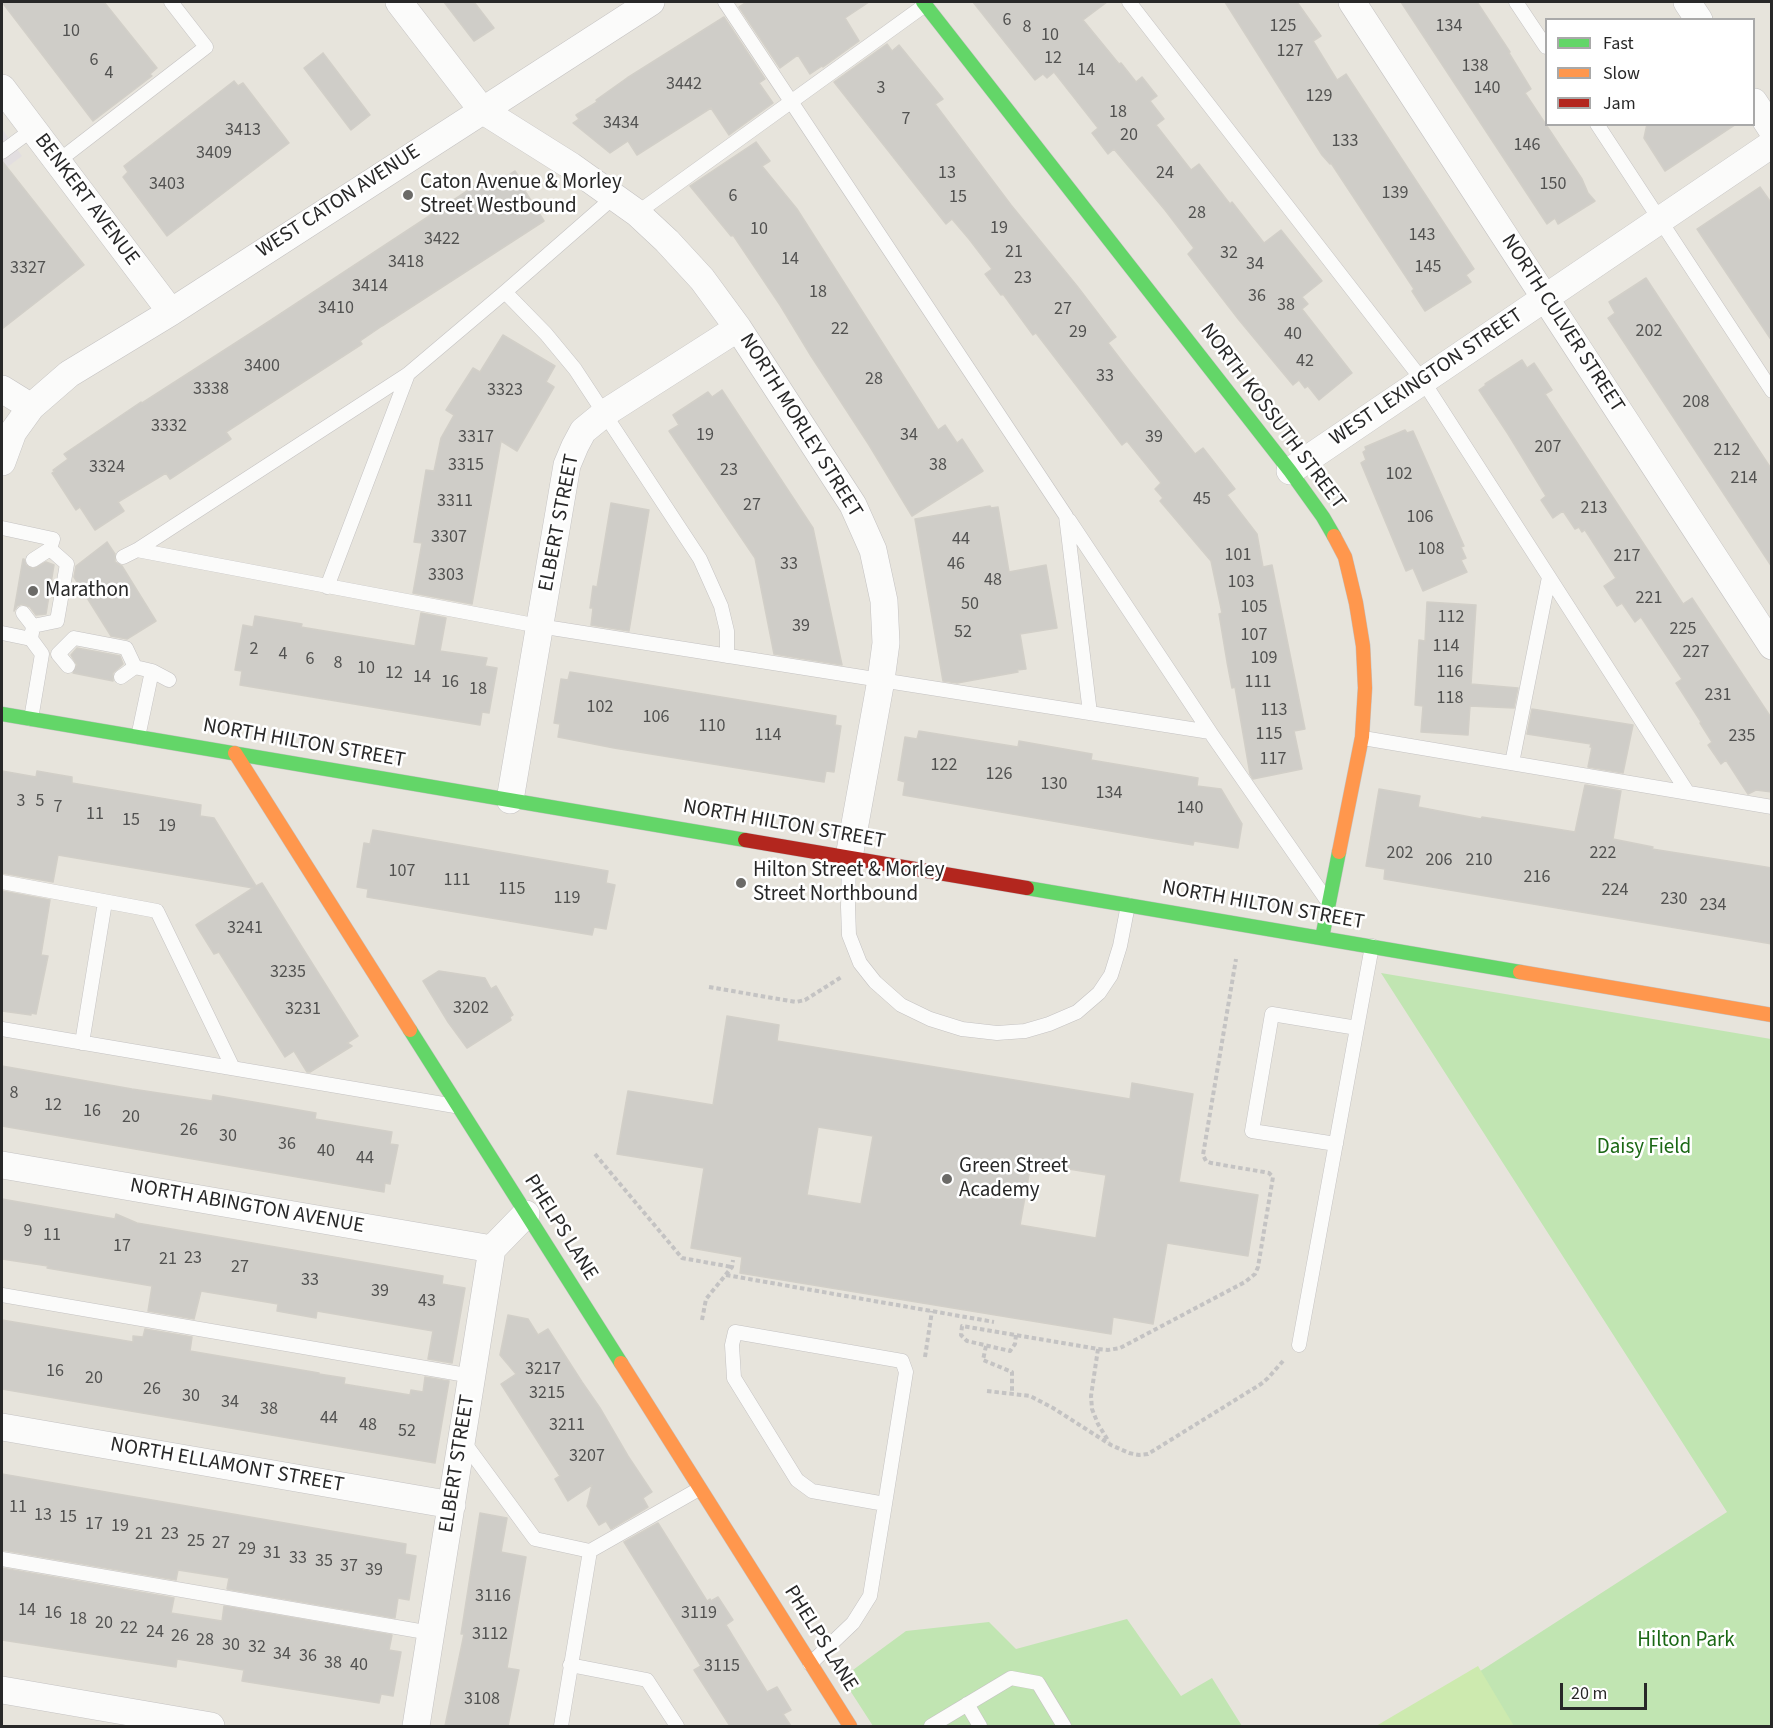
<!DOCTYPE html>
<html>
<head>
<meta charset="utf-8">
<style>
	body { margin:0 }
	#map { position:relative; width:1773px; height:1728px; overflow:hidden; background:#e7e4dc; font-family:"Source Sans 3",sans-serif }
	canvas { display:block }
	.frame { position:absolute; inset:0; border:3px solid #282828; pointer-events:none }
	.legend { position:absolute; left:1545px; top:18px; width:210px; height:108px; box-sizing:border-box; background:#fff; border:2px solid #a9a9a9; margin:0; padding:8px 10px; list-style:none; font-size:18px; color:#282828 }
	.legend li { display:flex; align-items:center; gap:12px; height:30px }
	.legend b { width:30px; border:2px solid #a9a9a9 }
	.scale { position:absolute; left:1560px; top:1683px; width:87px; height:27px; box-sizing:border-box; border:3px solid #282828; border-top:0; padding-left:8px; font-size:18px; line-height:21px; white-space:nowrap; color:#282828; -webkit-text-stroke:4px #fff; paint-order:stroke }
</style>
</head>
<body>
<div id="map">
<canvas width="1773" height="1728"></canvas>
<div class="frame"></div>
<ul class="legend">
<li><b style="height:8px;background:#63d668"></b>Fast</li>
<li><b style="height:8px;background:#ff974d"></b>Slow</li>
<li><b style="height:8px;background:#b3261e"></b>Jam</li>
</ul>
<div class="scale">20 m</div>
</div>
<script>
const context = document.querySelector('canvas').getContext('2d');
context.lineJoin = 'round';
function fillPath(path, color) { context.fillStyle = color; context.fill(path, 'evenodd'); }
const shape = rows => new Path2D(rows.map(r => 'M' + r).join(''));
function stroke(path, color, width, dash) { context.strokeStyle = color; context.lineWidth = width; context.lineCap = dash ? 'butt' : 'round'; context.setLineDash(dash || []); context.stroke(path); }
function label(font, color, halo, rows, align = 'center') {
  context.font = font + ' "Source Sans 3",sans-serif'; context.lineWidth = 5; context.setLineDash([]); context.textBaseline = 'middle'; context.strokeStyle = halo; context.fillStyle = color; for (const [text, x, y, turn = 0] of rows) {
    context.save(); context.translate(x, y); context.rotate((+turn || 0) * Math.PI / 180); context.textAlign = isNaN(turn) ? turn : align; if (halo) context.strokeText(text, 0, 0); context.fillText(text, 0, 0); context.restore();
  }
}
fillPath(shape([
	[2,129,22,156,2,171]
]), '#e2dee0');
fillPath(shape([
	[1381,973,1771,1039,1771,1726,1395,1726,1727,1512],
	[1127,1619,1181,1696,1212,1678,1242,1726,873,1726,842,1678,906,1631,989,1622,1016,1649]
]), '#c1e5b2');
fillPath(shape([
	[1478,1666,1514,1726,1376,1726]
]), '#cdeaaf');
const building = shape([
	[2,2,104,2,157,68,150,74,152,76,93,121,2,2],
	[444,2,474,2,494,28,474,41,444,2],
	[747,2,869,2,845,18,859,41,823,67,822,66,810,74,798,55,780,68,739,7,747,2],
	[973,2,1107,2,1083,20,1119,64,1121,63,1136,82,1142,77,1157,96,1150,101,1164,119,1156,125,1191,170,1199,164,1230,204,1232,202,1264,243,1281,230,1322,281,1302,297,1308,304,1302,309,1352,373,1319,400,1308,386,1305,388,1299,380,1293,385,1239,320,1188,254,1194,248,1165,210,1114,149,1108,154,1092,133,1098,128,1054,72,1047,78,1043,74,1035,80,973,2],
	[1225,2,1297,2,1321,36,1313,41,1337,80,1346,74,1474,269,1466,275,1471,282,1425,311,1412,291,1414,289,1331,163,1330,164,1322,155,1225,2],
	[1401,2,1477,2,1510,52,1509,53,1531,89,1525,93,1582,179,1588,193,1595,201,1558,224,1555,218,1547,224,1401,2],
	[724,17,765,79,759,83,773,103,729,135,711,108,637,155,628,141,610,153,573,123,579,119,576,115,597,102,596,100,627,78,724,17],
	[887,44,892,51,899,45,943,99,935,104,1011,205,1077,286,1116,337,1108,343,1131,373,1195,454,1203,448,1235,489,1227,495,1257,534,1263,567,1272,565,1305,729,1294,731,1302,769,1253,779,1250,774,1235,687,1232,688,1227,662,1219,614,1222,613,1211,561,1160,501,1163,498,1155,489,1161,483,1127,441,1122,445,1036,333,1033,335,1003,294,1001,295,985,274,992,269,969,239,952,219,946,224,834,82,887,44],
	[323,53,370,115,351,130,304,68,323,53],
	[234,81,238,86,243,83,289,143,167,236,123,177,128,172,124,166,234,81],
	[1647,124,1736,124,1665,171,1644,138,1647,124],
	[756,142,770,161,762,166,797,209,938,430,945,425,957,443,962,439,983,471,912,516,869,445,811,356,780,305,733,235,731,236,690,186,756,142],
	[2,161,84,265,2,329,2,161],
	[515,171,527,189,525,191,544,221,382,326,360,341,362,344,226,432,231,439,170,479,166,473,118,502,124,511,95,530,80,507,76,510,52,473,55,471,53,470,68,459,64,454,141,402,142,403,268,322,490,176,495,184,515,171],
	[1760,187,1772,204,1772,341,1697,229,1760,187],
	[1646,278,1772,470,1772,567,1608,318,1615,313,1609,302,1646,278],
	[503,335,555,366,546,382,554,387,517,451,501,441,472,604,413,593,422,543,414,542,426,470,434,471,441,438,454,415,446,410,473,368,480,372,503,335],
	[1522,360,1527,368,1534,363,1552,390,1545,394,1651,555,1683,604,1692,598,1772,719,1772,792,1756,790,1748,794,1726,760,1721,764,1708,745,1712,742,1700,723,1701,722,1676,683,1682,679,1641,617,1635,622,1622,603,1617,606,1604,586,1616,578,1585,530,1582,532,1579,527,1575,529,1563,511,1553,518,1541,500,1546,496,1508,434,1479,390,1486,385,1485,384,1522,360],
	[722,390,813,528,842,665,774,654,755,558,669,431,679,425,673,415,708,392,712,397,722,390],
	[1405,430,1407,433,1413,431,1464,546,1461,547,1466,558,1461,560,1467,572,1423,591,1413,568,1406,571,1361,463,1366,460,1363,452,1366,450,1365,447,1405,430],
	[611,503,649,510,629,631,591,625,593,608,590,608,593,586,597,587,611,503],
	[990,506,991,508,998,507,1009,572,1046,565,1057,628,1020,634,1026,669,1017,670,1018,672,957,683,943,681,915,519,990,506],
	[107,542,115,554,115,562,122,566,156,621,127,639,111,636,74,577,76,566,107,542],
	[23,559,24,559,26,565,33,569,46,562,54,565,46,614,36,615,30,607,22,604,17,606,14,611,23,559],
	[1427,602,1476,605,1471,684,1518,688,1514,708,1470,706,1468,735,1421,732,1423,706,1415,705,1419,640,1425,641,1427,602],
	[421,613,446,618,440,651,487,658,485,666,497,668,489,713,482,712,480,725,240,685,242,671,235,670,243,625,253,627,255,616,302,624,301,627,415,646,421,613],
	[77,648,120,656,123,664,113,673,113,681,73,673,77,665,71,655,77,648],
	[570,672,836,716,835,725,841,726,834,772,826,771,824,782,614,748,558,737,560,724,554,723,561,679,568,680,570,672],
	[1532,709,1633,725,1623,773,1588,767,1592,747,1590,747,1591,744,1527,734,1532,709],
	[919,731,1018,747,1019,741,1092,754,1091,760,1198,778,1197,786,1221,789,1242,824,1238,848,1194,841,1193,845,1145,837,903,795,905,782,898,780,905,737,917,739,919,731],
	[2,771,36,777,37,771,54,774,72,777,72,783,201,805,200,816,214,818,256,886,262,883,300,944,358,1036,347,1043,352,1046,310,1072,307,1072,294,1051,285,1057,219,952,214,954,196,925,253,888,58,855,53,882,2,873,2,771],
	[1585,785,1621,791,1613,839,1653,847,1652,849,1772,868,1772,944,1384,879,1385,869,1366,866,1379,789,1420,796,1418,807,1481,819,1482,817,1575,832,1585,785],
	[373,830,608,871,606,883,615,885,606,929,594,927,592,935,367,897,368,889,357,887,364,843,370,844,373,830],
	[2,891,50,900,41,955,48,956,36,1014,31,1013,31,1015,2,1011,2,891],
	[439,971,485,978,491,989,496,986,513,1015,510,1017,511,1020,467,1048,448,1022,423,981,439,971],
	[727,1016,779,1025,777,1041,1130,1099,1132,1083,1193,1094,1179,1182,1258,1195,1248,1256,1167,1243,1153,1324,1113,1317,1111,1334,740,1273,742,1257,691,1248,704,1168,617,1154,628,1091,713,1105,727,1016],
	[818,1127,873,1136,861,1204,807,1195,818,1127],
	[1031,1163,1106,1175,1096,1238,1020,1225,1031,1163],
	[2,1066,132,1089,212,1101,213,1095,265,1104,316,1113,315,1119,392,1132,390,1144,398,1145,390,1184,385,1183,384,1192,2,1126,2,1066],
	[2,1199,115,1219,116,1214,137,1223,443,1276,442,1284,465,1288,452,1363,428,1359,433,1331,317,1311,316,1318,277,1311,278,1304,201,1291,194,1319,148,1311,152,1286,47,1268,48,1266,2,1259,2,1199],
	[508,1315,528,1319,538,1335,548,1329,582,1382,600,1408,628,1456,652,1492,643,1498,648,1507,611,1529,606,1521,599,1525,587,1506,592,1485,568,1501,555,1479,560,1476,501,1384,516,1374,500,1355,508,1315],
	[2,1320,133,1342,133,1336,143,1337,145,1329,192,1337,190,1351,319,1373,319,1374,345,1378,344,1384,410,1395,411,1390,423,1392,425,1377,449,1381,435,1463,2,1389,2,1320],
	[2,1474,406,1544,405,1554,416,1556,409,1600,398,1598,395,1618,227,1589,229,1578,178,1570,176,1580,2,1550,2,1474],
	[480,1513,507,1518,501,1552,526,1557,507,1668,519,1670,508,1726,445,1726,464,1634,461,1634,480,1513],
	[658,1523,707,1601,710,1599,711,1601,718,1597,733,1620,726,1625,767,1692,777,1687,791,1710,783,1714,791,1726,730,1726,694,1670,701,1666,624,1542,658,1523],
	[2,1568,174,1598,171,1613,222,1621,224,1606,392,1635,389,1650,401,1652,393,1696,381,1694,379,1703,242,1681,244,1670,177,1659,176,1667,2,1640,2,1568]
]);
fillPath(building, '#cfcdc8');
stroke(building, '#d2cfc8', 1.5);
const lane = shape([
	[725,2,1066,516,1090,713],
	[1129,2,1423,381,1688,793],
	[1516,2,1546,47],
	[1597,124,1772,391],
	[2,152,33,129],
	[57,162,206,47,171,2],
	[637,213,925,5],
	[505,292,546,334,575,369,700,559,721,606,727,631,727,656],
	[1069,520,1210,732],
	[2,528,53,539,50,549],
	[137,550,539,626,1210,732,1326,899],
	[123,557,137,550,408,374,505,292,615,196],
	[327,587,408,374],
	[23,613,33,626],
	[2,633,31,639],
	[68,666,58,654,74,638,126,648,135,667,152,671,138,737],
	[152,671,169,680],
	[121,677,135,667],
	[31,719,42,654,31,639,33,626,57,621,67,564,50,549,33,560],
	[1363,738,1772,807],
	[1512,763,1549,577],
	[849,857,848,907,849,935,860,963,875,982,901,1005,930,1019,962,1029,997,1033,1025,1031,1049,1024,1077,1012,1099,993,1111,975,1120,946,1128,905],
	[2,882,157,911,233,1068],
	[2,1029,455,1106],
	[82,1043,105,902],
	[1336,1144,1252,1131,1272,1014,1357,1028],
	[2,1295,472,1376],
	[1299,1345,1372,946],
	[463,1441,535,1539,590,1551],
	[2,1559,431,1633],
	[810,1664,853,1623,870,1596,885,1504,906,1372,902,1361,735,1332,732,1345,734,1378,797,1480,812,1491,885,1504],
	[570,1665,647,1680,677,1726],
	[967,1704,980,1726],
	[561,1726,590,1551,699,1489],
	[931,1726,1011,1678,1038,1683,1064,1726]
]);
const street = shape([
	[399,2,482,110,571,166,637,213,667,241,702,279,738,328,853,505,873,550,884,601,886,643,881,680,849,857],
	[1352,2,1772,646],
	[1687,2,1699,20],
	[2,88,171,312],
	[1754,102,1772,130],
	[2,389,31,407],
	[2,462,13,432,31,407,69,374,171,312,651,2],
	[1290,471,1772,144],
	[510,800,567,465,575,446,583,431,605,413,738,328],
	[2,1165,492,1249],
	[2,1427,452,1505],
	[2,1690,211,1726],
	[416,1726,492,1249,526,1214]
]);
const fast = shape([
	[923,2,1290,471,1323,517,1334,536],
	[2,714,745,840],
	[1027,888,1520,972],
	[1322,938,1339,852],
	[410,1030,621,1363]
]);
const slow = shape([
	[1334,536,1345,557,1356,603,1363,646,1365,688,1362,737,1339,852],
	[235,753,410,1030],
	[1520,972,1772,1015],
	[621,1363,850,1726]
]);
const jam = shape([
	[745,840,1027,888]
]);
stroke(lane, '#c4c2c2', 15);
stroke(street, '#c4c2c2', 28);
stroke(fast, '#c4c2c2', 15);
stroke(slow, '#c4c2c2', 15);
stroke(jam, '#c4c2c2', 15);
stroke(shape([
	[709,987,796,1002,805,1000,843,976],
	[595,1154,682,1258,732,1267],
	[726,1275,994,1322],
	[702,1320,706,1299,732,1267,733,1260],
	[1016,1335,1015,1344,1010,1351,967,1341,961,1335,962,1326,1098,1349,1108,1350,1120,1348,1245,1282,1255,1274,1258,1267,1273,1177,1269,1173,1264,1172,1211,1163,1206,1161,1203,1155,1236,959],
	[986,1346,983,1360,1012,1372,1012,1394],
	[1098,1349,1091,1396,1092,1409,1098,1424,1109,1442],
	[925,1357,932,1311],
	[987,1391,1030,1396,1053,1408,1111,1445,1129,1453,1139,1455,1148,1454,1261,1384,1268,1378,1283,1361]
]), '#c4c3c3', 4, [4.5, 3]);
stroke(lane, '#fbfbfa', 14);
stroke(street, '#fbfbfa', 27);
stroke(fast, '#63d668', 14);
stroke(slow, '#ff974d', 14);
stroke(jam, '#b3261e', 14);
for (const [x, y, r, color] of [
	[408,195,6,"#6b6a67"],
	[33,591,6,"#6b6a67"],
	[741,883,6,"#6b6a67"],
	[947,1179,6,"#6b6a67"]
]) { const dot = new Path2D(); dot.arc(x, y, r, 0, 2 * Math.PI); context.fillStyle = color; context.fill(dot); stroke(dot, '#fff', 2); }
label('18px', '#525251', null, [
	["6",1007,21],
	["125",1283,27],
	["134",1449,27],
	["8",1027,28],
	["10",71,32],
	["10",1050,36],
	["127",1290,52],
	["12",1053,59],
	["6",94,61],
	["138",1475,67],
	["14",1086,71],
	["4",109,74],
	["3442",684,85],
	["3",881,89],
	["140",1487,89],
	["129",1319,97],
	["18",1118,113],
	["7",906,120],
	["3434",621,124],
	["3413",243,131],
	["20",1129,136],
	["133",1345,142],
	["146",1527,146],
	["3409",214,154],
	["13",947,174],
	["24",1165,174],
	["3403",167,185],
	["150",1553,185],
	["139",1395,194],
	["6",733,197],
	["15",958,198],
	["28",1197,214],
	["19",999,229],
	["10",759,230],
	["143",1422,236],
	["3422",442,240],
	["21",1014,253],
	["32",1229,254],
	["14",790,260],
	["3418",406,263],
	["34",1255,265],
	["145",1428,268],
	["3327",28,269],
	["23",1023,279],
	["3414",370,287],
	["18",818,293],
	["36",1257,297],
	["38",1286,306],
	["3410",336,309],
	["27",1063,310],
	["22",840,330],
	["202",1649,332],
	["29",1078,333],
	["40",1293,335],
	["42",1305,362],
	["3400",262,367],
	["33",1105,377],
	["28",874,380],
	["3338",211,390],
	["3323",505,391],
	["208",1696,403],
	["3332",169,427],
	["19",705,436],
	["34",909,436],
	["3317",476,438],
	["39",1154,438],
	["207",1548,448],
	["212",1727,451],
	["3315",466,466],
	["38",938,466],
	["3324",107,468],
	["23",729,471],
	["102",1399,475],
	["214",1744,479],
	["45",1202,500],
	["3311",455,502],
	["27",752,506],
	["213",1594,509],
	["106",1420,518],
	["3307",449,538],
	["44",961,540],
	["108",1431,550],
	["101",1238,556],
	["217",1627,557],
	["33",789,565],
	["46",956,565],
	["3303",446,576],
	["48",993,581],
	["103",1241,583],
	["221",1649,599],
	["50",970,605],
	["105",1254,608],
	["112",1451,618],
	["39",801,627],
	["225",1683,630],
	["52",963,633],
	["107",1254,636],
	["114",1446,647],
	["2",254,650],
	["227",1696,653],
	["4",283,655],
	["109",1264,659],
	["6",310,660],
	["8",338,664],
	["10",366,669],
	["116",1450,673],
	["12",394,674],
	["14",422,678],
	["16",450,683],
	["111",1258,683],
	["18",478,690],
	["231",1718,696],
	["118",1450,699],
	["102",600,708],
	["113",1274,711],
	["106",656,718],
	["110",712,727],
	["115",1269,735],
	["114",768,736],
	["235",1742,737],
	["117",1273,760],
	["122",944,766],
	["126",999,775],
	["130",1054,785],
	["134",1109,794],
	["3",21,802],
	["5",40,802],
	["7",58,808],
	["140",1190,809],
	["11",95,815],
	["15",131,821],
	["19",167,827],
	["202",1400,854],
	["222",1603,854],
	["206",1439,861],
	["210",1479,861],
	["107",402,872],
	["216",1537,878],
	["111",457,881],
	["115",512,890],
	["224",1615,891],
	["119",567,899],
	["230",1674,900],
	["234",1713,906],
	["3241",245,929],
	["3235",288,973],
	["3202",471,1009],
	["3231",303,1010],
	["8",14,1094],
	["12",53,1106],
	["16",92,1112],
	["20",131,1118],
	["26",189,1131],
	["30",228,1137],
	["36",287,1145],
	["40",326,1152],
	["44",365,1159],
	["9",28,1232],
	["11",52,1236],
	["17",122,1247],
	["23",193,1259],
	["21",168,1260],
	["27",240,1268],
	["33",310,1281],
	["39",380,1292],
	["43",427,1302],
	["3217",543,1370],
	["16",55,1372],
	["20",94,1379],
	["26",152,1390],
	["3215",547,1394],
	["30",191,1397],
	["34",230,1403],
	["38",269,1410],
	["44",329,1419],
	["48",368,1426],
	["3211",567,1426],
	["52",407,1432],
	["3207",587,1457],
	["11",18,1508],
	["13",43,1516],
	["15",68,1518],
	["17",94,1525],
	["19",120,1527],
	["21",144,1535],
	["23",170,1535],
	["25",196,1542],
	["27",221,1544],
	["29",247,1550],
	["31",272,1554],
	["33",298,1559],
	["35",324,1562],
	["37",349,1567],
	["39",374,1571],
	["3116",493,1597],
	["14",27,1611],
	["16",53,1614],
	["3119",699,1614],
	["18",78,1620],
	["20",104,1624],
	["22",129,1629],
	["24",155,1633],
	["3112",490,1635],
	["26",180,1637],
	["28",205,1641],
	["30",231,1646],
	["32",257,1648],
	["34",282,1655],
	["36",308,1657],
	["38",333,1664],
	["40",359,1666],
	["3115",722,1667],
	["3108",482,1700]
]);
label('21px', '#282828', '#fff', [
	["Caton Avenue & Morley",420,183],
	["Street Westbound",420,207],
	["Marathon",45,591],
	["Hilton Street & Morley",753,871],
	["Street Northbound",753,895],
	["Green Street",959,1167],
	["Academy",959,1191]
], 'left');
label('21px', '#282828', '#fff', [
	["BENKERT AVENUE",86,200,53],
	["WEST CATON AVENUE",339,202,-33],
	["NORTH CULVER STREET",1562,324,57],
	["WEST LEXINGTON STREET",1427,378,-34],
	["NORTH KOSSUTH STREET",1272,417,53],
	["NORTH MORLEY STREET",800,426,58],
	["ELBERT STREET",560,523,-79],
	["NORTH HILTON STREET",304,744,10],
	["NORTH HILTON STREET",784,825,10],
	["NORTH HILTON STREET",1263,906,10],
	["NORTH ABINGTON AVENUE",247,1207,10],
	["PHELPS LANE",560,1228,58],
	["ELBERT STREET",458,1464,-81],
	["NORTH ELLAMONT STREET",227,1466,10],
	["PHELPS LANE",820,1639,58]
]);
label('21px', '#1b6815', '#fff', [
	["Daisy Field",1644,1148],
	["Hilton Park",1686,1641]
]);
</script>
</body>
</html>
